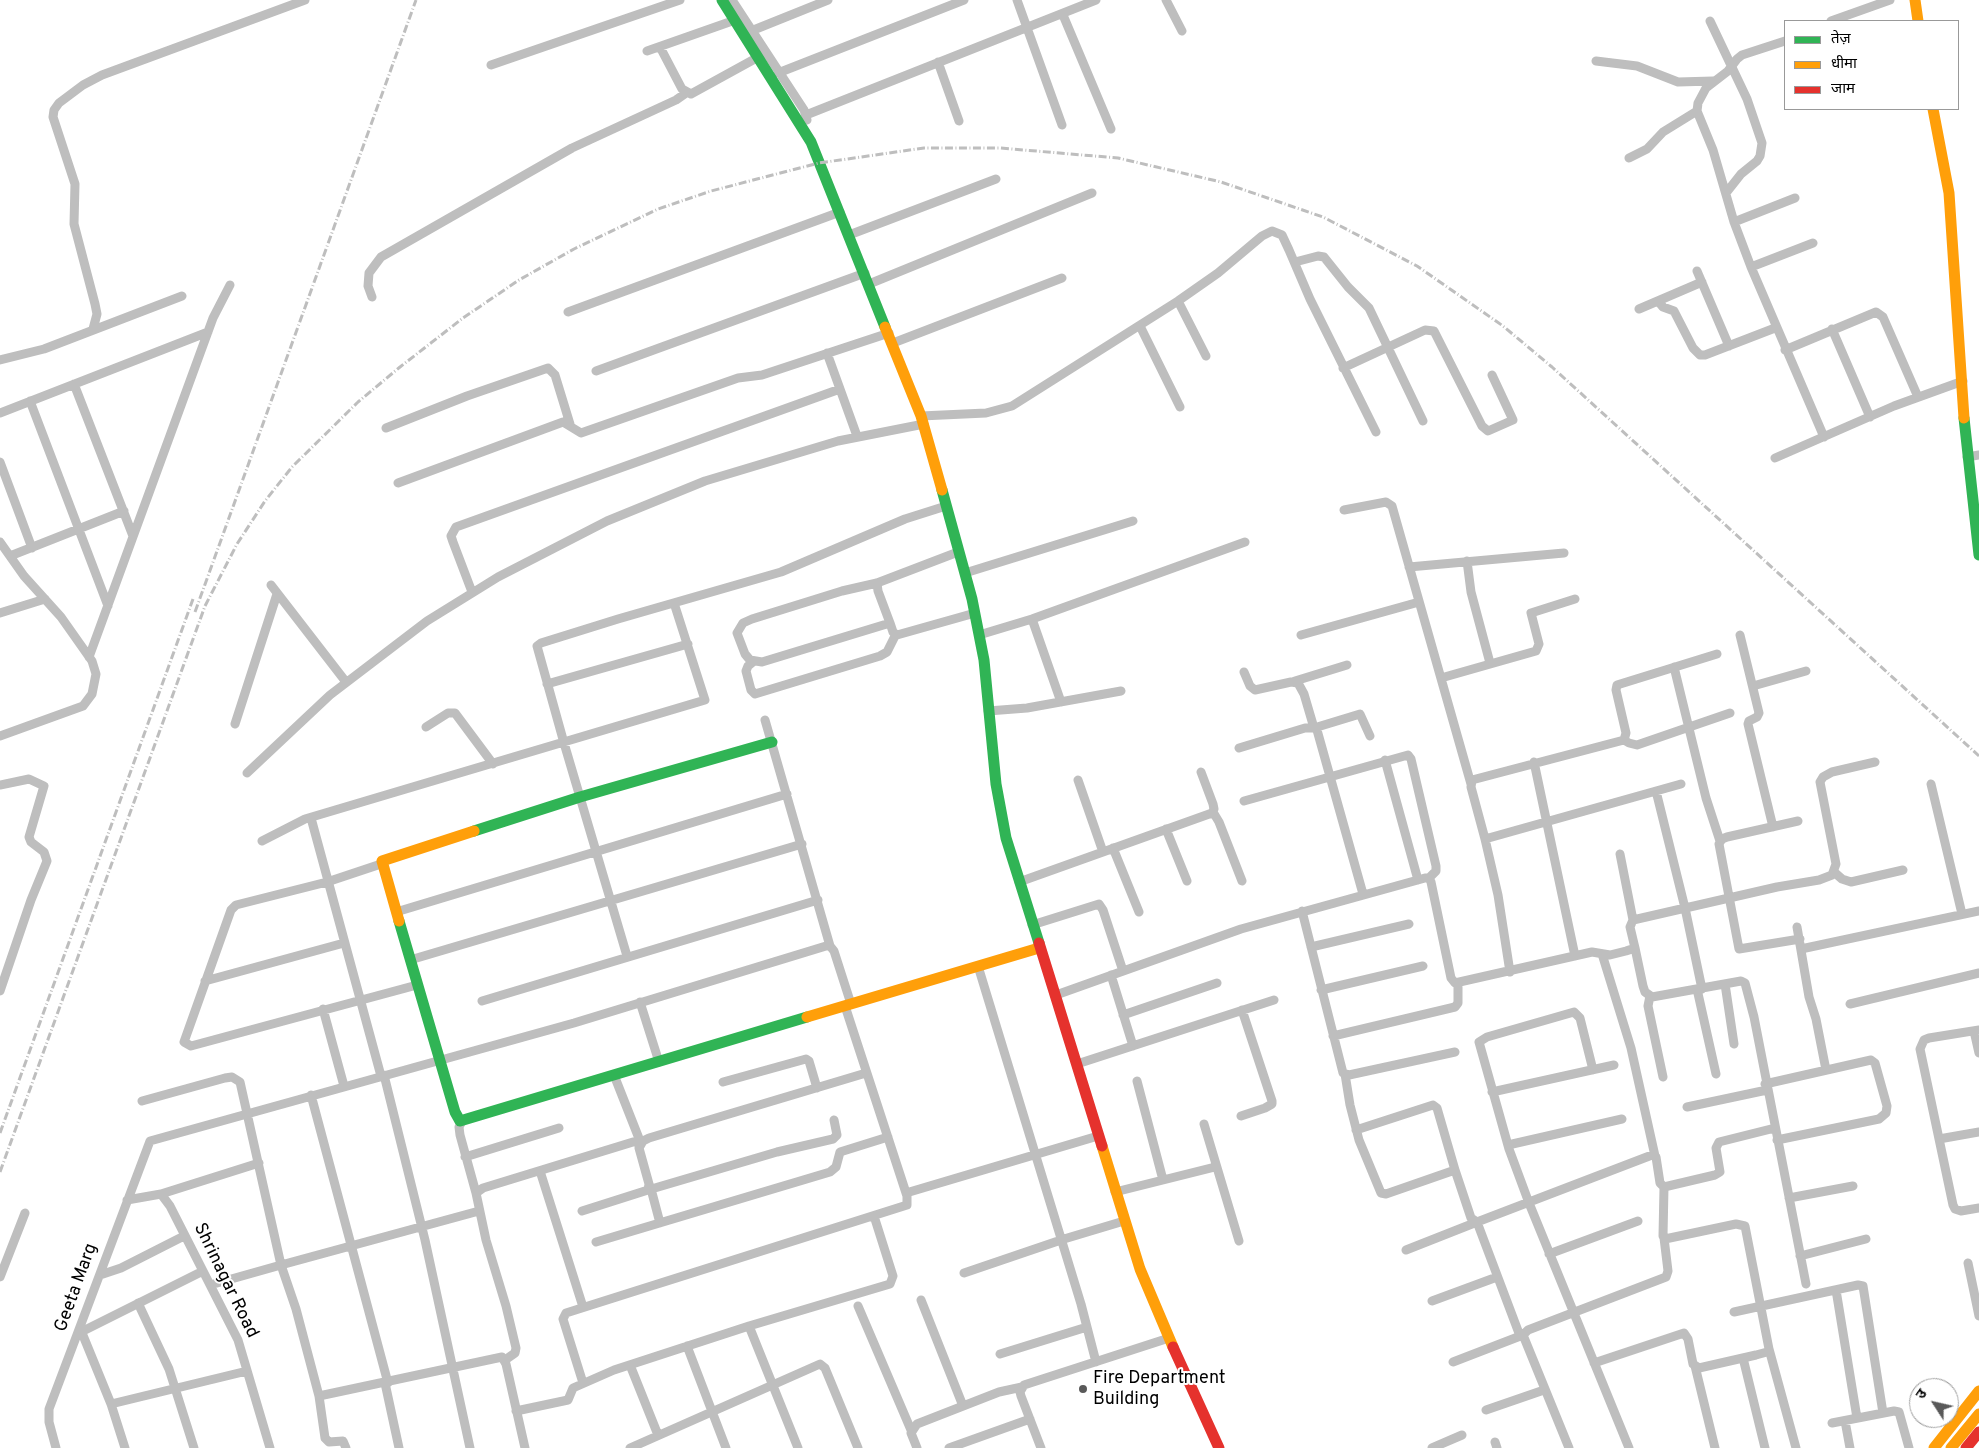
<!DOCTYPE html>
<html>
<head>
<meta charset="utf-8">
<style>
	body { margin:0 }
	#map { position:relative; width:1979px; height:1448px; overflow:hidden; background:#fff; font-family:Overpass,"Noto Sans Devanagari",sans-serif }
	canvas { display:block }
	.legend { position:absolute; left:1784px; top:20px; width:175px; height:90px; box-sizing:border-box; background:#fff; border:1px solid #999; margin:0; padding:6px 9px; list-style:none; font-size:15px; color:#000 }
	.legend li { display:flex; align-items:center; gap:10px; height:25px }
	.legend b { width:25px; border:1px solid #999 }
	.north { position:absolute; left:1909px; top:1378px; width:50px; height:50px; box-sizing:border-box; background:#fff; border:1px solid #999; border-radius:50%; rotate:305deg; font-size:14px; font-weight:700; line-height:20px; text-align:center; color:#000 }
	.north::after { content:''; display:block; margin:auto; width:18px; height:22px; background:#595959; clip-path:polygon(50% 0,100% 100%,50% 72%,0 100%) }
</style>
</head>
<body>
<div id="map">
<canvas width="1979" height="1448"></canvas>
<ul class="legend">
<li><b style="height:6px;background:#30b455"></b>तेज़</li>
<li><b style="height:6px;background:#ff9f0a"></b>धीमा</li>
<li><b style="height:6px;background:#e5322d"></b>जाम</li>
</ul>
<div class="north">उ</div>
</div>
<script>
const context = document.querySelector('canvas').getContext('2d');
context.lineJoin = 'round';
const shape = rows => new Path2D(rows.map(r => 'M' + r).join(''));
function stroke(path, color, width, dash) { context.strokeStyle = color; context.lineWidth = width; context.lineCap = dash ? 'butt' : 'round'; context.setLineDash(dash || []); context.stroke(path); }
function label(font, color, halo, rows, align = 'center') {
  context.font = font + ' Overpass,sans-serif'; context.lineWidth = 4; context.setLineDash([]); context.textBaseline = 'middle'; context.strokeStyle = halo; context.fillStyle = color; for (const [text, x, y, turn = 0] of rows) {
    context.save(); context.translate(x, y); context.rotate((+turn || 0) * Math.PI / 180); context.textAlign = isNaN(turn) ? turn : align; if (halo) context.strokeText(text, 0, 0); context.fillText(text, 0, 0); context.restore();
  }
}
stroke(shape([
	[732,0,804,110,807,120],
	[1017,0,1062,125],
	[1166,0,1182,31],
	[1063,15,1111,129],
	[1710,21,1747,99,1762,143,1760,156,1757,161,1741,174,1726,193],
	[1831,21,1890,0],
	[751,31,828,0],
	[1785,41,1742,55,1737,59,1728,71,1706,88,1698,103,1697,111,1713,150,1734,222,1751,267,1824,437],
	[660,47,682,89,691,94,762,55],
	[647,51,738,19],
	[1596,61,1637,66,1678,82,1713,81],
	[938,62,959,121],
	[491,65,680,0],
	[778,73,964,0],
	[806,115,1096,0],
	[1629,158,1647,149,1663,132,1697,111],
	[1734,222,1795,198],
	[849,235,996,179],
	[1295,262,1318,256,1324,257,1348,287,1369,308,1423,421],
	[1751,267,1813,243],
	[1697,271,1729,346],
	[869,284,1092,193],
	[372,297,368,286,369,273,381,257,572,148,676,100,686,93],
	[1178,301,1206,356],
	[1658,301,1663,307,1674,311,1693,348,1700,355,1705,355,1775,328],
	[1639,309,1702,282],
	[568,312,840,212],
	[1140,326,1180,407],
	[93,329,97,314,95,304,74,224,75,184,53,117,54,110,59,103,83,85,102,75,305,0],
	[1832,329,1870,417],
	[893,343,1062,278],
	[1785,350,1876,312,1883,317,1918,397],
	[827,353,857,436],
	[0,360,44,349,182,296],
	[1343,368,1425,330,1434,331,1482,426,1488,431,1513,420,1492,375],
	[596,371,865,273],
	[74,384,133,536],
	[30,401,108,606],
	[0,413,208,332],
	[921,416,986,413,1012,406,1178,301,1218,273,1262,236,1272,231,1282,235,1289,250,1310,299,1376,432],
	[386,428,467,396,548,368,555,375,570,424],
	[1967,457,1979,455],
	[1775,458,1894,406,1963,381],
	[0,462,32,548],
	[398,483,563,422,581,433,738,378,762,375,889,333],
	[1344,510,1386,502,1392,506,1471,784],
	[0,542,24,576,61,617,92,661,96,674,92,694,83,706,0,736],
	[10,556,124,511],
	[1467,561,1471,592,1490,663],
	[1409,567,1564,553],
	[965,573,1133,521],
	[877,583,878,591,890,623,893,632,897,635,975,613],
	[271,585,346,682],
	[472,592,453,542,451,536,456,527,840,389],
	[0,613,45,599],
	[1032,619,1061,702],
	[890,623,762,662,750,660,745,654,737,633,743,623,752,619,842,591,877,583,958,552],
	[979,635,1032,619,1245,542],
	[1301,635,1419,602],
	[1740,635,1759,713,1757,717,1749,721,1748,724,1773,827],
	[89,657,213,318,230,285],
	[754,661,748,666,746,671,751,690,755,694,880,656,887,652,896,634],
	[1674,667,1706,798,1720,841],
	[1244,672,1250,686,1255,690,1291,682,1298,683,1304,694,1314,728,1360,714,1370,736],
	[1441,678,1536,651,1539,644,1531,613,1575,599],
	[1295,681,1347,665],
	[547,684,688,644],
	[1753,686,1806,671],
	[988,711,1027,708,1121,691],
	[765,720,830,946],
	[235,724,277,594],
	[426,727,448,713,455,713,493,764],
	[1624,740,1629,743,1637,745,1730,713],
	[1239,748,1305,728,1314,728,1317,730,1363,894],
	[1385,760,1418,880],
	[1534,762,1575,956],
	[247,773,330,695,427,621,498,577,607,521,705,481,838,441,924,424],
	[1078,780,1103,852],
	[1931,784,1962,914],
	[0,785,29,779,44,786,29,837,31,842,44,852,47,861,31,900,0,991],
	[1656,791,1685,908,1702,989],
	[1244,801,1408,755,1411,759,1436,866,1436,871,1429,878],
	[1213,812,1219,822,1242,881],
	[311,818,381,1076],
	[1798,821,1727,837,1722,839,1719,844,1739,949,1800,939],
	[1166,829,1187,881],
	[1485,839,1471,787,1472,780,1624,740,1626,733,1616,690,1617,685,1717,654],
	[262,841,305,819,705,700,674,603],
	[1113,848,1139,912],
	[1620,854,1633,920],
	[381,864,327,882,236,905,231,910,184,1042,191,1046,417,985],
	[1834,872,1842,879,1851,882,1903,870],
	[1019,882,1212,813,1214,809,1213,804,1201,772],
	[1302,911,1343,1073,1349,1075,1455,1052],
	[396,912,787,794],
	[1032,925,1099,904,1103,910,1123,971],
	[1797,927,1809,997,1816,1019,1826,1070],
	[1311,947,1409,924],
	[1635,948,1643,986,1645,992,1652,997,1741,981,1745,983,1754,1017,1806,1284],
	[1801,949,1979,911],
	[1602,954,1631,1048,1655,1156],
	[627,956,564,743,537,646,541,643,618,619,781,572,905,519,946,506],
	[410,960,802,844],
	[978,966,1081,1304,1096,1362],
	[1510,972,1498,895,1485,839,1681,784],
	[1111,975,1133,1046],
	[205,981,344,943],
	[1725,984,1734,1044],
	[1697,989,1716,1074],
	[1321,990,1423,966],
	[1056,995,1241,929,1425,878,1429,878,1431,882,1451,978,1455,983,1592,952,1610,955,1626,951,1635,948,1630,927,1633,920,1777,887,1819,880,1832,875,1836,864,1820,782,1823,777,1832,772,1875,762],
	[1650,996,1648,1006,1663,1077],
	[482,1001,818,900],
	[640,1002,659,1062],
	[1850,1004,1979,973],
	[323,1009,344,1086],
	[1123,1015,1217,983],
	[1979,1030,1929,1038,1924,1040,1920,1049,1953,1205,1955,1209,1961,1211,1979,1208],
	[1974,1031,1979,1053],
	[1333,1036,1455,1007,1458,1003,1458,984],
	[1077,1064,1274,1000],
	[1593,1070,1580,1018,1574,1012,1487,1037,1479,1042,1509,1149,1529,1203,1629,1448],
	[1345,1074,1350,1105,1359,1140,1381,1193,1386,1194,1455,1170,1471,1218,1477,1222,1652,1155,1656,1157,1660,1183,1664,1187,1715,1175,1720,1172,1716,1148,1719,1142,1775,1128],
	[384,1075,425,1240,470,1448],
	[614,1075,640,1141],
	[1137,1081,1163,1180],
	[723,1082,806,1059,809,1061,817,1088],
	[1765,1084,1871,1060,1875,1063,1887,1106,1886,1113,1879,1119,1777,1140],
	[1492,1092,1614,1065],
	[311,1095,388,1383],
	[142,1101,225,1078,232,1077,240,1082,281,1265,210,1285],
	[1687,1107,1767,1090],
	[1241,1116,1265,1108,1272,1104,1272,1101,1242,1010],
	[462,1121,459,1127,460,1135,476,1193],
	[1204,1124,1239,1241],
	[1356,1130,1433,1105,1437,1108,1455,1170],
	[1939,1139,1979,1132],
	[1508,1145,1622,1119],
	[465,1157,559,1128],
	[540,1171,583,1307],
	[651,1189,660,1223],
	[648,1190,777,1152,833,1139,837,1135,834,1120],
	[1115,1192,1215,1167],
	[906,1193,1098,1136],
	[161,1194,259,1163],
	[1789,1198,1853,1186],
	[127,1200,161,1194,170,1206,238,1340,270,1448],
	[479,1211,281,1265,296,1309,319,1396,502,1357,506,1364,525,1448],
	[582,1211,648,1190,649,1184,639,1148,643,1141,649,1138,866,1073],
	[596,1242,830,1172,836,1167,840,1152,888,1137],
	[1406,1250,1477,1222,1520,1336],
	[1549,1254,1638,1221],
	[1800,1256,1866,1239],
	[1968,1263,1979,1316],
	[964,1273,1064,1239,1124,1221],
	[100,1275,121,1268,184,1236],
	[0,1277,25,1213],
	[1836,1290,1857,1418],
	[921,1300,963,1406],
	[1432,1301,1497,1277],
	[138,1303,169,1369,194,1448],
	[858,1306,911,1430],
	[1734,1312,1858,1285,1863,1286,1883,1413],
	[749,1326,798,1448],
	[80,1328,111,1404,125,1448],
	[81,1332,203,1271],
	[687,1346,726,1448],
	[1769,1349,1796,1448],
	[1000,1354,1087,1327],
	[1743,1358,1765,1448],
	[505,1360,515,1353,516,1348,506,1306,486,1240,476,1193,483,1188,633,1142,643,1141],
	[1453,1362,1523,1335],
	[1594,1363,1684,1333,1688,1339,1693,1364,1699,1368,1756,1355,1767,1352,1769,1349,1745,1226,1736,1224,1665,1239,1663,1236,1664,1187],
	[630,1365,658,1435],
	[1695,1366,1715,1448],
	[385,1383,399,1448],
	[583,1383,563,1319,566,1313,907,1205,907,1196,845,1006],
	[319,1396,325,1438,329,1442,343,1441,346,1448],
	[111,1404,247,1371],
	[1486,1410,1544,1390],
	[516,1411,568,1400,573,1388,614,1370,749,1326,890,1284,893,1276,874,1216],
	[1845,1421,1850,1448],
	[1832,1423,1894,1411,1899,1412,1909,1448],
	[1495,1442,1497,1448],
	[56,1448,49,1422,49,1409,150,1141,574,1023,826,946,830,946,834,951,851,1004],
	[630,1448,820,1364,825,1368,858,1448],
	[917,1448,911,1433,917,1424,999,1392,1022,1387],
	[949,1448,1030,1419],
	[1041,1448,1021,1396,1020,1392,1024,1385,1169,1338],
	[1432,1448,1462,1435],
	[1569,1448,1523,1335,1528,1330,1666,1277,1668,1271,1664,1238]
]), '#bebebe', 9);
stroke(shape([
	[722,0,811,142,885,327],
	[1964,418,1979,555],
	[942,490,972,599,984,660,996,784,1006,838,1039,943],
	[474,831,580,797,772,742],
	[399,921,455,1112,460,1121,807,1017]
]), '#30b455', 11);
stroke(shape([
	[1915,0,1918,21],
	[1933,109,1949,193,1964,418],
	[885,327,921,416,942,490],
	[399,921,382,861,474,831],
	[807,1017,1039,948],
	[1102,1146,1140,1269,1173,1347],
	[1934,1448,1979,1391],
	[1951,1448,1979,1414]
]), '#ff9f0a', 11);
stroke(shape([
	[1039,943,1102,1146],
	[1173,1347,1219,1448],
	[1966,1448,1979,1432]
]), '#e5322d', 11);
stroke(shape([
	[195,612,416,0],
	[0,1133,193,599],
	[0,1172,205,606,237,544,265,501,292,467,358,402,400,367,463,318,519,280,574,249,658,209,711,191,819,163,924,148,1000,148,1118,158,1221,182,1323,217,1417,266,1503,326,1552,367,1979,756]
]), '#bebebe', 3, [8, 2.5, 1, 2.5]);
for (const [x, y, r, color] of [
	[1083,1389,5,"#595959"]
]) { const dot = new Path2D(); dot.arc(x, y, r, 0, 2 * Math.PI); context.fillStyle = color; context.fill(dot); stroke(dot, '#fff', 2); }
label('18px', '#000', '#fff', [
	["Shrinagar Road",225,1281,64],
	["Geeta Marg",77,1288,-70]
]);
label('18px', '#000', '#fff', [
	["Fire Department",1093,1379],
	["Building",1093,1400]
], 'left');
</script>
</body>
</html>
